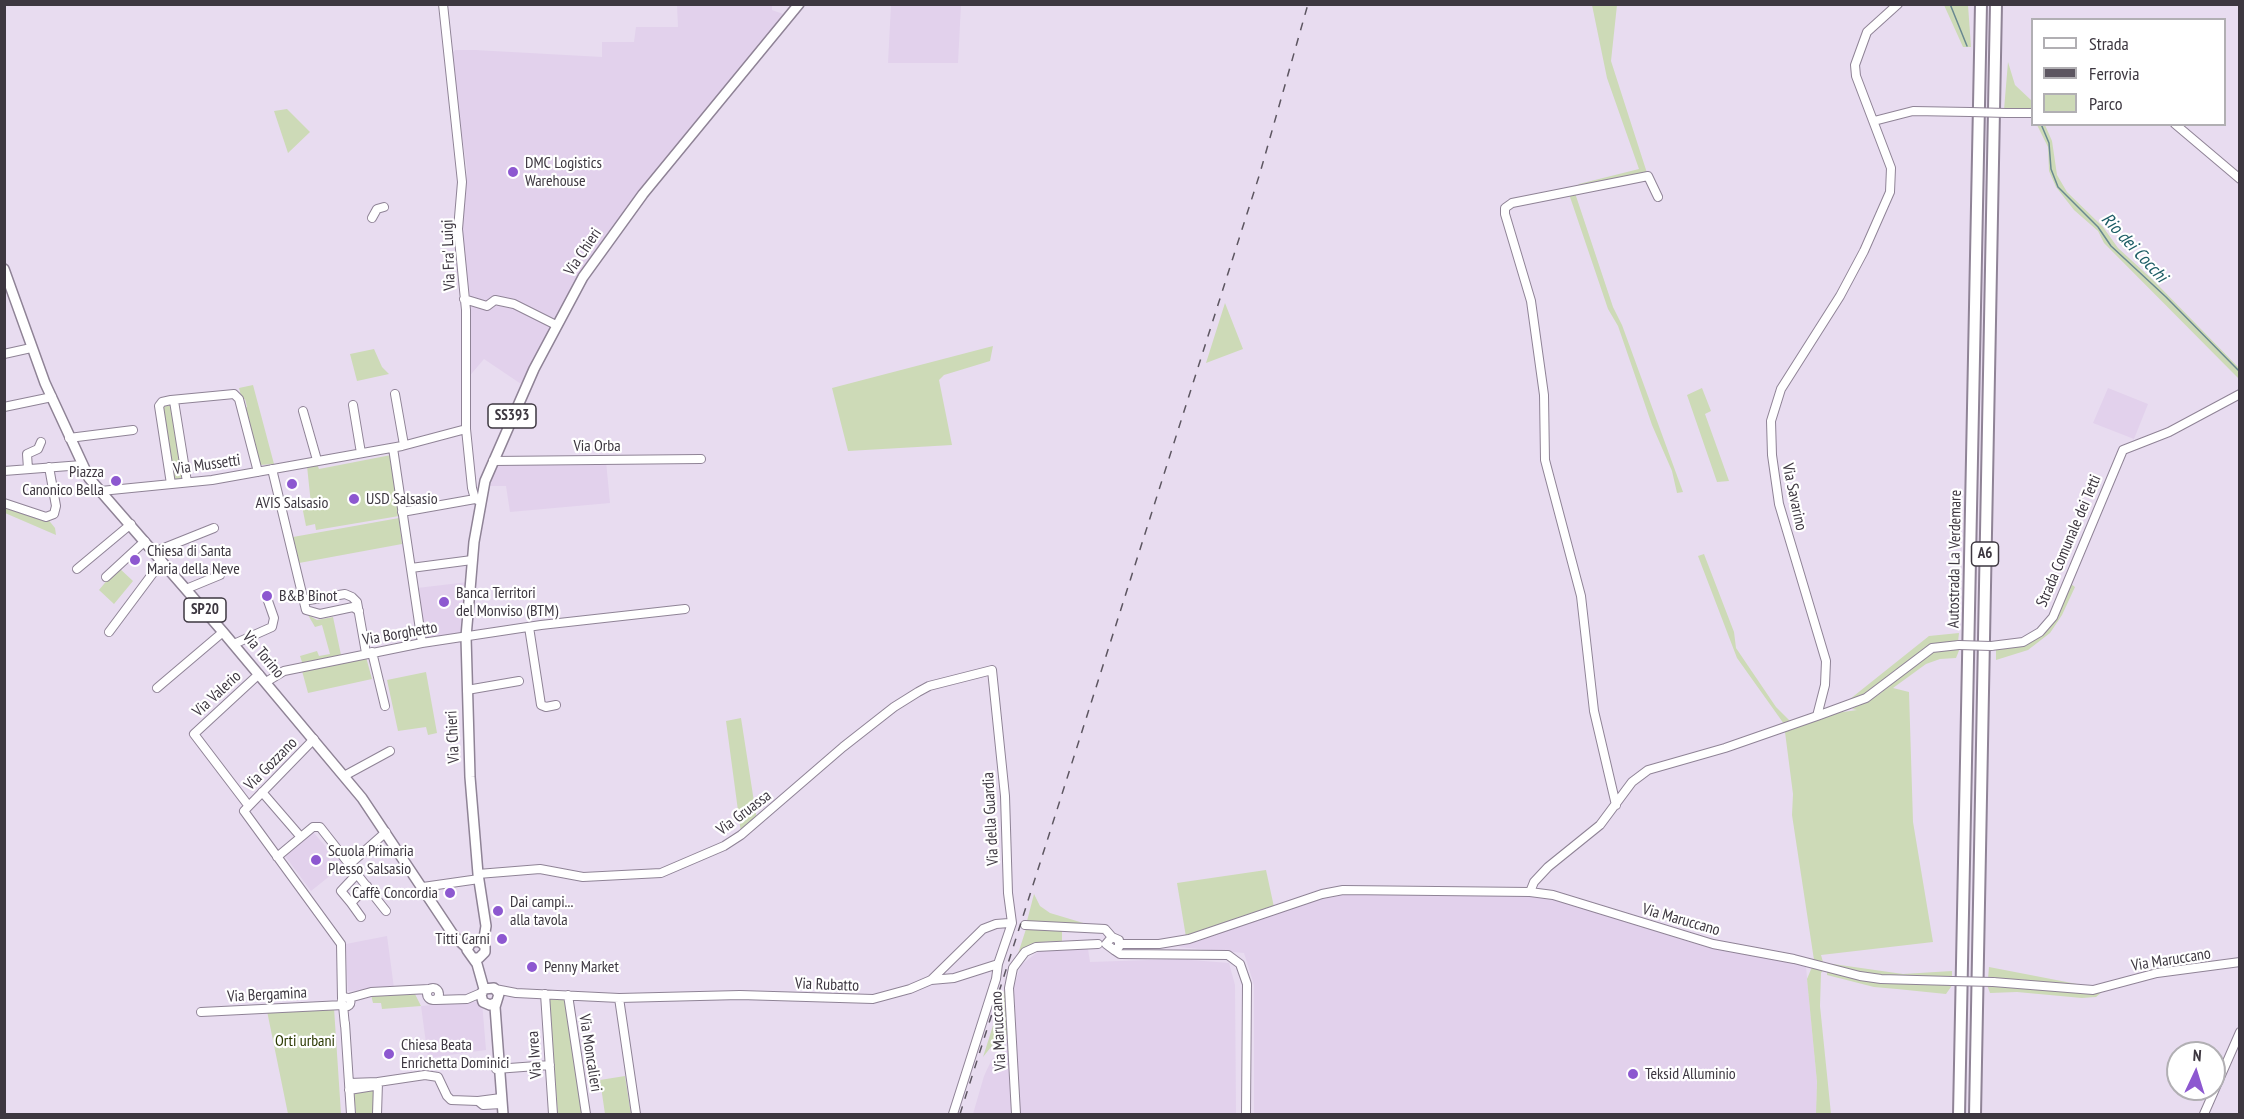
<!DOCTYPE html>
<html>
<head>
<meta charset="utf-8">
<style>
	body { margin:0 }
	#map { position:relative; width:2244px; height:1119px; overflow:hidden; background:#e8dcf0; font-family:"PT Sans Narrow",sans-serif }
	canvas { display:block }
	.frame { position:absolute; inset:0; border:6px solid #3d3740; pointer-events:none }
	.legend { position:absolute; left:2031px; top:18px; width:195px; height:108px; box-sizing:border-box; background:#fff; border:2px solid #b1afb3; margin:0; padding:8px 10px; list-style:none; font-size:18px; color:#3d3740 }
	.legend li { display:flex; align-items:center; gap:12px; height:30px }
	.legend b { width:30px; border:2px solid #b1afb3 }
	.north { position:absolute; left:2166px; top:1041px; width:60px; height:60px; box-sizing:border-box; background:#fff; border:2px solid #b1afb3; border-radius:50%; rotate:4deg; font-size:16px; font-weight:700; line-height:24px; text-align:center; color:#3d3740 }
	.north::after { content:''; display:block; margin:auto; width:21px; height:27px; background:#8d58d0; clip-path:polygon(50% 0,100% 100%,50% 72%,0 100%) }
</style>
</head>
<body>
<div id="map">
<canvas width="2244" height="1119"></canvas>
<div class="frame"></div>
<ul class="legend">
<li><b style="height:8px;background:#fff"></b>Strada</li>
<li><b style="height:8px;background:#5d5661"></b>Ferrovia</li>
<li><b style="height:16px;background:#cddab7"></b>Parco</li>
</ul>
<div class="north">N</div>
</div>
<script>
const context = document.querySelector('canvas').getContext('2d');
context.lineJoin = 'round';
function fillPath(path, color) { context.fillStyle = color; context.fill(path, 'evenodd'); }
const shape = rows => new Path2D(rows.map(r => 'M' + r).join(''));
function stroke(path, color, width, dash) { context.strokeStyle = color; context.lineWidth = width; context.lineCap = dash ? 'butt' : 'round'; context.setLineDash(dash || []); context.stroke(path); }
function label(font, color, halo, rows, align = 'center') {
  context.font = font + ' "PT Sans Narrow",sans-serif'; context.lineWidth = 4.5; context.setLineDash([]); context.textBaseline = 'middle'; context.strokeStyle = halo; context.fillStyle = color; for (const [text, x, y, turn = 0] of rows) {
    context.save(); context.translate(x, y); context.rotate((+turn || 0) * Math.PI / 180); context.textAlign = isNaN(turn) ? turn : align; if (halo) context.strokeText(text, 0, 0); context.fillText(text, 0, 0); context.restore();
  }
}
fillPath(shape([
	[677,5,772,5,772,10,786,15,593,258,524,386,484,359,467,379,462,231,467,169,450,55,455,50,475,50,602,57,602,42,634,42,636,27,678,27],
	[891,5,961,5,958,63,888,63],
	[2108,388,2148,404,2134,439,2093,423],
	[606,461,610,503,510,512,506,486,489,486,496,466],
	[468,582,463,634,423,640,417,588],
	[313,832,334,856,341,853,346,863,311,891,285,856],
	[1350,894,1544,896,1709,948,1762,955,1806,967,1817,1082,1816,1114,1254,1114,1254,985,1244,953,1178,947,1312,901],
	[387,936,394,988,348,991,346,944],
	[1053,949,1088,949,1090,962,1179,959,1229,963,1235,985,1236,1114,1020,1114,1014,986,1021,965,1039,951],
	[469,1002,482,1002,486,1050,428,1058,421,1006],
	[1009,1047,1012,1114,973,1114,984,1076,992,1059]
]), '#e2d1ec');
fillPath(shape([
	[1592,5,1617,5,1611,61,1647,173,1574,189,1579,184,1639,169,1607,78],
	[1944,5,1968,5,1971,47,1963,47],
	[2008,62,2015,85,2032,101,2032,110,2004,110],
	[287,109,310,132,288,153,274,111],
	[2037,125,2045,125,2052,141,2057,175,2067,192,2103,227,2118,248,2154,281,2239,368,2239,379,2104,243,2098,231,2074,210,2056,187,2049,171,2048,147],
	[1575,193,1613,307,1622,325,1683,492,1677,493,1672,471,1652,425,1618,326,1608,309,1569,194],
	[1225,303,1243,349,1206,363],
	[993,346,990,361,944,375,939,380,952,445,848,451,832,388],
	[374,349,382,367,389,374,357,381,350,354],
	[253,385,274,464,260,465,244,408,247,407,245,399,242,400,239,388],
	[1702,388,1711,411,1705,414,1729,481,1717,482,1687,395],
	[173,405,176,438,185,478,171,480,161,407],
	[391,455,399,516,316,530,315,524,306,526,302,506,311,504,307,466,317,464,319,469],
	[5,505,47,518,55,528,56,535,5,513],
	[399,518,402,544,299,563,293,537],
	[1704,554,1734,632,1736,648,1776,707,1792,723,1784,724,1737,658,1698,556],
	[118,567,133,581,114,604,99,590],
	[2071,584,2075,587,2062,615,2050,633,2028,650,1996,660,1996,649,2022,646,2045,631,2054,620],
	[308,615,317,620,333,617,341,655,303,665,300,656,317,651,319,656,330,654,322,625,315,627],
	[1959,633,1958,642,1938,644,1871,693,1840,707,1929,636],
	[1940,648,1960,648,1956,658,1940,659,1926,664,1893,688,1909,692,1913,822,1933,942,1821,955,1823,962,1814,960,1792,815,1793,794,1785,732,1836,713,1857,710,1852,709,1878,695,1925,657],
	[366,657,372,679,308,693,302,671],
	[426,672,437,733,428,735,426,727,398,731,387,680],
	[741,718,757,821,741,833,726,721],
	[1266,870,1274,907,1186,937,1177,883],
	[1034,894,1040,906,1050,913,1090,925,1027,921],
	[1026,929,1062,931,1062,941,1041,942,1028,946,1017,957],
	[1833,964,1903,974,1952,971,1952,978,1879,977,1833,966],
	[1812,967,1824,969,1821,973,1820,1006,1831,1114,1816,1114,1817,1082,1807,979],
	[1989,967,2082,985,2082,988,2019,979,1988,979],
	[1827,969,1953,984,1946,994,1897,989,1874,987,1827,975],
	[1006,985,1009,1033,995,1042,983,1057],
	[1987,985,2103,991,2096,997,2082,998,2017,992,1990,993],
	[414,992,421,1006,382,1009,381,1003,373,1003,371,995],
	[548,998,566,999,582,1114,558,1114],
	[334,1008,341,1114,288,1114,267,1011],
	[625,1076,631,1114,605,1114,600,1080],
	[373,1091,373,1114,356,1114,354,1092]
]), '#cddab7');
stroke(shape([
	[1950,4,1967,46],
	[2041,124,2049,143,2051,169,2058,187,2098,227,2111,246,2166,297,2240,372]
]), '#698890', 1.5);
const minor = shape([
	[443,4,462,182,458,229,466,310,466,429,472,488,475,499,480,501],
	[2006,113,2032,113],
	[1874,121,1913,111,1970,112],
	[2175,124,2240,179],
	[372,218,377,209,384,207],
	[464,299,487,306,495,300,514,304,556,325],
	[4,354,31,348],
	[395,394,404,445],
	[174,401,187,482],
	[353,405,361,453],
	[4,407,52,397],
	[303,411,317,460],
	[69,438,133,430],
	[393,448,422,643],
	[493,461,701,459],
	[28,469,27,454,38,449,41,442],
	[272,469,306,610,320,614,353,607,359,611],
	[4,471,82,465],
	[171,484,159,406,162,402,171,400,234,394,239,399,258,472],
	[101,491,212,480,402,446,466,429],
	[4,503,46,517,54,514,56,506,49,467],
	[402,512,475,499],
	[154,552,214,528],
	[411,568,472,560],
	[77,569,131,524],
	[106,577,145,541],
	[186,589,220,575],
	[301,597,309,600,345,594,352,597,357,602,366,653],
	[529,627,541,705,546,707,556,705],
	[109,632,162,561],
	[234,644,272,627,274,618,267,598],
	[1991,646,2023,642,2040,632,2053,617,2123,450,2169,432,2240,394],
	[372,652,385,706],
	[266,682,284,671,422,643,541,625,685,609],
	[157,688,223,632],
	[467,690,519,681],
	[1817,716,1866,698,1932,648,1959,645],
	[314,739,244,811,341,944,342,999],
	[344,776,390,751],
	[262,792,300,836],
	[248,805,194,734,259,674],
	[1616,805,1594,711,1581,596,1545,460,1544,395,1531,301,1505,214,1505,208,1512,203,1648,176,1658,197],
	[277,857,313,827,320,827,386,911],
	[350,864,386,832],
	[357,874,341,891,351,903,367,886],
	[478,874,540,869,583,877,661,873,724,846,741,835,843,747,894,707,918,692,929,686,992,670,1005,796,1008,893,1012,923,998,964,954,978,931,980],
	[423,887,479,879],
	[1530,892,1534,882,1548,867,1600,825,1632,782,1648,770,1725,748,1817,716,1825,685,1826,661,1779,504,1772,455,1771,421,1781,389,1840,296,1864,251,1890,192,1891,168,1856,76,1855,65,1867,32,1898,4],
	[351,903,361,917],
	[1025,925,1105,929,1112,937,1119,940,1119,947,1114,950,1106,944,1112,937],
	[1120,944,1159,944,1189,939,1322,894,1343,890,1530,892,1553,895,1713,944,1794,959,1860,976,1881,979,1952,981],
	[1114,950,1120,954,1228,955,1240,964,1247,984,1246,1114],
	[1993,982,2093,990,2157,973,2240,962],
	'427 994a6 6 0 1 1 12 0a6 6 0 1 1-12 0Z',
	[495,989,516,993,619,998,740,995,873,999,910,989,931,980,983,929,996,924,1009,923],
	[545,994,553,1114],
	[568,995,586,1114],
	'341.5 1002a4.5 4.5 0 1 1 9 0a4.5 4.5 0 1 1-9 0Z',
	[349,998,371,992,429,989],
	[619,998,636,1114],
	[436,1000,467,999,481,993],
	[201,1012,343,1005,345,1026],
	[345,1023,351,1114],
	[496,1069,550,1065],
	[349,1083,378,1082,374,1086,349,1090],
	[501,1098,478,1101,483,1105,502,1104],
	[377,1114,378,1082,425,1075,438,1077,447,1096,451,1100,478,1101],
	[953,1114,996,979,998,964],
	[1016,1114,1009,988,1013,968,1025,952,1036,947,1098,944],
	[2204,1114,2240,1032]
]);
const major = shape([
	[4,269,45,383,89,478,223,632,362,798,454,936,467,948],
	[483,944,486,926,478,874,470,777,466,637,474,542,485,481,534,369,583,277,643,194,799,4],
	[473,958,479,958,485,952,485,946,479,941,471,942,467,950,477,964,484,989],
	[495,1003,490,1005,483,1002,481,995,484,989,494,988,499,994,495,1007,503,1114]
]);
const highway = shape([
	[1959,1114,1981,4],
	[1975,1114,1996,4]
]);
stroke(minor, '#8f8396', 10);
stroke(major, '#8f8396', 12);
stroke(highway, '#8f8396', 14);
stroke(minor, '#fff', 8);
stroke(major, '#fff', 9);
stroke(highway, '#fff', 10);
stroke(shape([
	[960,1114,1260,173,1308,4]
]), '#5d5661', 1.5, [8, 8]);
const minorBridge = shape([
	[1970,112,2006,113],
	[1959,645,1991,646],
	[1952,981,1993,982]
]);
stroke(minorBridge, '#8f8396', 10, []);
stroke(minorBridge, '#fff', 8);
for (const [x, y, r, color] of [
	[513,172,6,"#8d58d0"],
	[116,481,6,"#8d58d0"],
	[292,484,6,"#8d58d0"],
	[354,499,6,"#8d58d0"],
	[135,560,6,"#8d58d0"],
	[267,596,6,"#8d58d0"],
	[444,602,6,"#8d58d0"],
	[316,860,6,"#8d58d0"],
	[450,893,6,"#8d58d0"],
	[498,911,6,"#8d58d0"],
	[502,939,6,"#8d58d0"],
	[532,967,6,"#8d58d0"],
	[389,1054,6,"#8d58d0"],
	[1633,1074,6,"#8d58d0"]
]) { const dot = new Path2D(); dot.arc(x, y, r, 0, 2 * Math.PI); context.fillStyle = color; context.fill(dot); stroke(dot, '#fff', 2); }
for (const [x, y, w] of [
	[512,416,48],
	[1985,554,27],
	[205,610,42]
]) { const box = new Path2D(); box.roundRect(x - w / 2, y - 12, w, 24, 4.5); context.fillStyle = '#fff'; context.fill(box); stroke(box, '#3d3740', 1.5); }
label('bold 15px', '#3d3740', null, [
	["SS393",512,416],
	["A6",1985,554],
	["SP20",205,610]
]);
label('16px', '#3d3740', '#fff', [
	["DMC Logistics",525,163],
	["Warehouse",525,181],
	["Piazza",104,472,"right"],
	["Canonico Bella",104,490,"right"],
	["USD Salsasio",366,499],
	["AVIS Salsasio",292,503,"center"],
	["Chiesa di Santa",147,551],
	["Maria della Neve",147,569],
	["Banca Territori",456,593],
	["del Monviso (BTM)",456,611],
	["B&B Binot",279,596],
	["Scuola Primaria",328,851],
	["Plesso Salsasio",328,869],
	["Caffè Concordia",438,893,"right"],
	["Dai campi...",510,902],
	["alla tavola",510,920],
	["Titti Carni",490,939,"right"],
	["Penny Market",544,967],
	["Chiesa Beata",401,1045],
	["Enrichetta Dominici",401,1063],
	["Teksid Alluminio",1645,1074]
], 'left');
label('16px', '#3d3740', '#fff', [
	["Via Chieri",583,252,-56],
	["Via Fra' Luigi",449,255,-92],
	["Via Orba",597,446],
	["Via Mussetti",207,465,-8],
	["Via Savarino",1794,497,78],
	["Strada Comunale dei Tetti",2069,541,-67],
	["Autostrada La Verdemare",1955,559,-89],
	["Via Borghetto",400,634,-10],
	["Via Torino",263,655,50],
	["Via Valerio",217,694,-43],
	["Via Chieri",453,737,-93],
	["Via Gozzano",271,764,-45],
	["Via Gruassa",744,813,-37],
	["Via della Guardia",991,819,-93],
	["Via Maruccano",1681,920,16],
	["Via Maruccano",2171,960,-9],
	["Via Rubatto",827,985,2],
	["Via Bergamina",267,995,-3],
	["Via Maruccano",999,1031,-93],
	["Via Moncalieri",590,1053,81],
	["Via Ivrea",535,1055,-94]
]);
label('16px', '#2a3800', '#fff', [
	["Orti urbani",305,1041]
]);
label('italic 18px', '#1d5d66', '#fff', [
	["Rio dei Cocchi",2134,248,47]
]);
</script>
</body>
</html>
